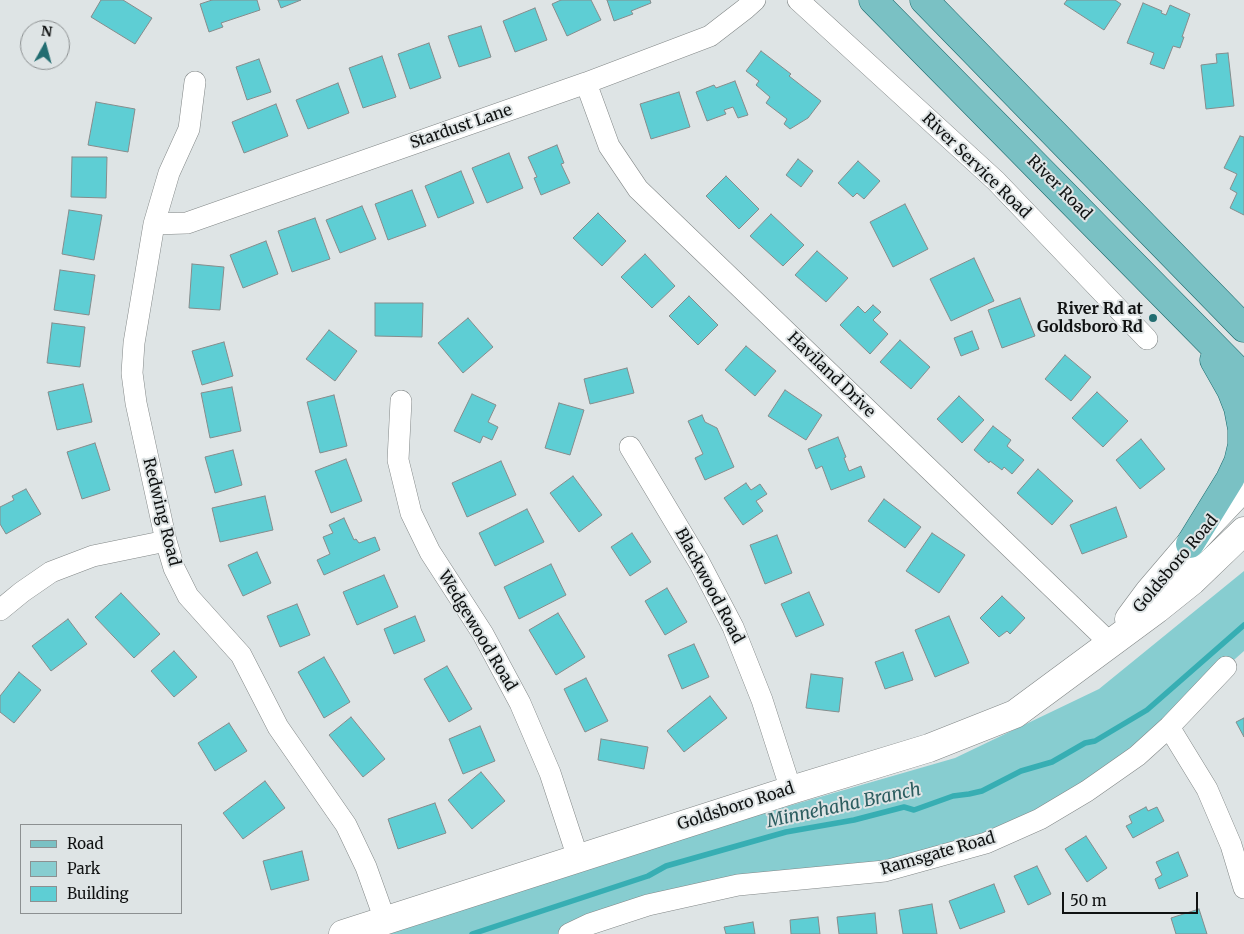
<!DOCTYPE html>
<html>
<head>
<meta charset="utf-8">
<style>
	body { margin:0 }
	#map { position:relative; width:1244px; height:934px; overflow:hidden; background:#dee4e5; font-family:Merriweather,serif }
	canvas { display:block }
	.legend { position:absolute; left:20px; top:824px; width:162px; height:90px; box-sizing:border-box; background:#dee4e5; border:1px solid #8c9091; margin:0; padding:6px 9px; list-style:none; font-size:15px; color:#101212 }
	.legend li { display:flex; align-items:center; gap:10px; height:25px }
	.legend b { width:25px; border:1px solid #8c9091 }
	.north { position:absolute; left:20px; top:20px; width:50px; height:50px; box-sizing:border-box; background:#dee4e5; border:1px solid #8c9091; border-radius:50%; rotate:7deg; font-size:14px; font-weight:700; line-height:20px; text-align:center; color:#101212 }
	.north::after { content:''; display:block; margin:auto; width:18px; height:22px; background:#226d71; clip-path:polygon(50% 0,100% 100%,50% 72%,0 100%) }
	.scale { position:absolute; left:1062px; top:892px; width:136px; height:22px; box-sizing:border-box; border:2px solid #101212; border-top:0; padding-left:6px; font-size:15px; line-height:18px; white-space:nowrap; color:#101212; -webkit-text-stroke:4px #dee4e5; paint-order:stroke }
</style>
</head>
<body>
<div id="map">
<canvas width="1244" height="934"></canvas>
<ul class="legend">
<li><b style="height:6px;background:#7ac1c4"></b>Road</li>
<li><b style="height:14px;background:#87cdd0"></b>Park</li>
<li><b style="height:14px;background:#5eced4"></b>Building</li>
</ul>
<div class="north">N</div>
<div class="scale">50 m</div>
</div>
<script>
const context = document.querySelector('canvas').getContext('2d');
context.lineJoin = 'round';
function fillPath(path, color) { context.fillStyle = color; context.fill(path, 'evenodd'); }
const shape = rows => new Path2D(rows.map(r => 'M' + r).join(''));
function stroke(path, color, width, dash) { context.strokeStyle = color; context.lineWidth = width; context.lineCap = dash ? 'butt' : 'round'; context.setLineDash(dash || []); context.stroke(path); }
function label(font, color, halo, rows, align = 'center') {
  context.font = font + ' Merriweather,serif'; context.lineWidth = 4; context.setLineDash([]); context.textBaseline = 'middle'; context.strokeStyle = halo; context.fillStyle = color; for (const [text, x, y, turn = 0] of rows) {
    context.save(); context.translate(x, y); context.rotate((+turn || 0) * Math.PI / 180); context.textAlign = isNaN(turn) ? turn : align; if (halo) context.strokeText(text, 0, 0); context.fillText(text, 0, 0); context.restore();
  }
}
fillPath(shape([
	[1244,571,1244,651,1226,667,1169,727,986,843,738,885,569,934,345,934,955,758,1099,689]
]), '#87cdd0');
stroke(shape([
	[472,934,648,876,666,866,786,832,854,820,904,807,914,810,953,796,969,794,982,791,1021,771,1052,762,1085,743,1095,741,1147,710,1244,625]
]), '#37aeb3', 5.5);
const building = shape([
	[101,0,123,0,152,18,135,44,91,17,101,0],
	[212,0,257,0,260,10,221,23,223,27,209,32,200,4,212,0],
	[278,0,301,0,281,8,278,0],
	[561,0,591,0,601,20,567,36,552,4,561,0],
	[607,0,650,0,651,3,631,11,633,14,614,21,607,0],
	[1067,0,1115,0,1121,4,1104,30,1064,4,1067,0],
	[1143,3,1162,11,1161,13,1166,15,1170,5,1190,14,1182,37,1184,37,1180,48,1173,46,1164,69,1150,64,1154,53,1127,43,1143,3],
	[535,8,547,40,515,52,503,21,535,8],
	[481,26,491,57,459,67,448,36,481,26],
	[429,43,441,78,410,89,398,54,429,43],
	[761,51,791,74,789,76,821,101,808,118,790,129,784,124,787,119,766,103,770,97,756,85,759,81,746,71,761,51],
	[1228,53,1234,106,1206,109,1201,65,1217,63,1216,54,1228,53],
	[382,56,396,97,363,108,349,68,382,56],
	[259,59,271,92,247,100,236,67,259,59],
	[735,81,748,115,738,118,733,107,724,110,726,114,707,121,696,92,714,85,716,88,735,81],
	[338,83,349,113,308,129,296,100,338,83],
	[679,92,690,127,651,139,640,104,679,92],
	[96,102,135,109,128,152,88,145,96,102],
	[276,104,288,136,244,153,232,122,276,104],
	[1240,136,1244,137,1244,215,1230,208,1237,193,1230,189,1237,174,1224,168,1240,136],
	[557,145,564,163,561,164,570,183,541,195,534,178,537,177,528,157,557,145],
	[509,153,523,188,487,203,472,168,509,153],
	[72,157,107,157,106,198,71,197,72,157],
	[798,159,813,171,801,187,786,175,798,159],
	[858,161,880,181,864,199,857,193,853,197,838,183,858,161],
	[461,171,474,203,438,218,425,186,461,171],
	[726,176,759,209,739,229,706,196,726,176],
	[412,190,426,226,388,240,375,204,412,190],
	[905,204,928,249,893,267,870,222,905,204],
	[362,206,376,239,340,253,326,220,362,206],
	[69,210,102,215,94,260,62,254,69,210],
	[598,213,626,241,602,266,573,238,598,213],
	[771,214,804,245,783,266,750,236,771,214],
	[315,218,330,259,292,272,278,231,315,218],
	[266,241,278,274,243,288,230,255,266,241],
	[817,251,848,278,826,302,795,275,817,251],
	[645,254,675,286,652,308,621,277,645,254],
	[974,258,994,301,951,321,930,279,974,258],
	[192,264,224,267,220,310,189,308,192,264],
	[60,270,95,275,89,315,54,310,60,270],
	[689,296,718,325,698,345,669,316,689,296],
	[1020,298,1035,336,1002,348,988,310,1020,298],
	[375,303,423,303,422,337,375,336,375,303],
	[873,305,881,312,873,320,888,334,870,354,840,325,858,306,865,313,873,305],
	[468,318,493,347,463,373,438,343,468,318],
	[52,323,85,327,80,367,47,363,52,323],
	[329,330,357,351,335,381,306,359,329,330],
	[972,331,979,349,961,356,954,338,972,331],
	[900,340,930,367,911,389,880,362,900,340],
	[224,342,233,376,202,385,192,351,224,342],
	[746,346,776,371,755,396,725,370,746,346],
	[1065,355,1091,377,1071,401,1045,379,1065,355],
	[627,368,634,393,590,404,584,379,627,368],
	[83,384,92,422,57,430,48,392,83,384],
	[232,387,241,431,210,438,201,393,232,387],
	[785,390,822,415,806,440,768,416,785,390],
	[1097,392,1128,421,1103,447,1072,418,1097,392],
	[472,394,496,405,488,422,498,427,492,440,483,436,480,443,454,431,472,394],
	[334,395,347,446,320,453,307,402,334,395],
	[959,396,984,420,962,443,937,419,959,396],
	[559,403,584,410,570,455,545,448,559,403],
	[702,415,705,422,717,428,734,467,705,480,695,458,703,454,688,421,702,415],
	[993,426,1011,440,1007,446,1024,460,1012,474,1004,467,1002,470,990,461,989,463,974,450,993,426],
	[838,437,846,457,844,458,849,471,861,466,865,477,831,490,822,466,816,469,808,449,838,437],
	[1141,439,1165,469,1140,489,1116,460,1141,439],
	[95,443,110,490,82,499,67,452,95,443],
	[233,450,242,485,215,493,205,457,233,450],
	[346,459,362,501,331,513,315,471,346,459],
	[501,461,516,495,467,517,452,483,501,461],
	[1038,469,1073,501,1052,525,1017,493,1038,469],
	[573,476,602,515,579,532,550,493,573,476],
	[746,483,751,490,760,484,767,494,756,501,763,511,743,525,724,498,746,483],
	[26,489,41,514,6,534,0,524,0,507,14,500,12,496,26,489],
	[265,496,273,530,220,542,212,508,265,496],
	[884,499,921,527,905,548,868,521,884,499],
	[1116,507,1127,537,1082,554,1070,525,1116,507],
	[527,509,544,542,495,566,479,533,527,509],
	[344,518,354,540,356,539,359,543,375,537,380,550,324,575,317,560,330,554,323,537,333,533,329,525,344,518],
	[632,533,651,562,630,576,611,547,632,533],
	[932,533,965,555,939,593,906,571,932,533],
	[777,535,792,573,765,584,750,545,777,535],
	[257,552,271,583,243,596,228,565,257,552],
	[551,564,566,595,519,619,504,587,551,564],
	[384,575,398,607,357,625,343,592,384,575],
	[667,588,687,622,665,635,645,601,667,588],
	[809,592,824,625,796,637,781,604,809,592],
	[121,593,160,634,134,658,95,617,121,593],
	[1002,596,1025,618,1010,634,1007,631,999,637,980,618,1002,596],
	[297,604,310,635,280,647,267,616,297,604],
	[558,613,585,657,556,675,529,630,558,613],
	[415,616,425,641,394,654,384,629,415,616],
	[949,616,969,663,935,677,915,630,949,616],
	[68,619,87,644,51,671,32,646,68,619],
	[694,644,709,677,682,689,668,655,694,644],
	[174,651,197,677,174,697,151,671,174,651],
	[903,652,913,680,885,689,875,662,903,652],
	[324,657,350,702,324,718,298,672,324,657],
	[447,666,472,709,449,722,424,679,447,666],
	[19,672,41,690,14,723,0,712,0,696,19,672],
	[811,674,843,678,839,712,806,708,811,674],
	[586,678,608,721,585,732,564,689,586,678],
	[710,696,727,718,684,752,667,731,710,696],
	[351,717,385,759,363,777,329,735,351,717],
	[1244,718,1244,737,1236,722,1244,718],
	[229,723,247,751,215,771,198,743,229,723],
	[480,726,495,761,463,774,449,739,480,726],
	[601,739,648,747,644,769,598,760,601,739],
	[481,772,505,801,472,829,448,800,481,772],
	[265,781,285,808,243,839,223,813,265,781],
	[435,803,446,833,398,849,388,819,435,803],
	[1146,807,1148,811,1157,807,1164,821,1133,838,1126,826,1132,823,1129,816,1146,807],
	[1086,836,1107,868,1087,882,1065,849,1086,836],
	[302,851,309,880,271,890,263,861,302,851],
	[1178,852,1188,876,1159,889,1155,879,1162,875,1156,862,1178,852],
	[1037,866,1051,894,1028,905,1014,876,1037,866],
	[994,884,1005,912,960,929,949,901,994,884],
	[932,904,937,934,903,934,899,910,932,904],
	[1199,909,1207,934,1176,934,1171,918,1199,909],
	[875,913,877,934,839,934,837,917,875,913],
	[818,917,820,934,791,934,790,920,818,917],
	[753,922,755,934,726,934,724,927,753,922]
]);
fillPath(building, '#5eced4');
stroke(building, '#868c8c', 1);
const minor = shape([
	[798,0,996,181,1147,339],
	[195,82,189,129,169,173,154,224,134,343,132,373,136,403,166,541,174,568,188,596,241,655,278,727,346,825,366,867,385,920],
	[586,83,609,146,638,189,1111,644],
	[154,224,187,223,586,83,710,36,745,9,755,0],
	[401,401,398,460,411,513,430,552,483,634,520,703,550,773,578,858],
	[630,447,699,562,733,627,762,700,791,790],
	[0,610,22,592,51,572,93,556,166,541],
	[1169,727,1207,789,1231,845,1244,888],
	[569,934,590,924,648,905,738,885,885,871,986,843,1040,819,1087,791,1137,756,1169,727,1226,667]
]);
const secondary = shape([
	[1129,619,1149,592,1190,544,1244,487],
	[343,934,791,790,929,748,1015,714,1157,609,1192,581,1244,531]
]);
const primary = shape([
	[873,0,1244,377],
	[924,0,1244,328],
	[1190,544,1230,479,1238,462,1242,445,1242,429,1238,408,1231,390,1214,360]
]);
stroke(minor, '#828787', 22);
stroke(secondary, '#828787', 29);
stroke(primary, '#1c696c', 29);
stroke(minor, '#fff', 21);
stroke(secondary, '#fff', 28);
stroke(primary, '#7ac1c4', 28);
for (const [x, y, r, color] of [
	[1153,318,5,"#226d71"]
]) { const dot = new Path2D(); dot.arc(x, y, r, 0, 2 * Math.PI); context.fillStyle = color; context.fill(dot); stroke(dot, '#dee4e5', 2); }
label('16px', '#101212', '#dee4e5', [
	["Stardust Lane",461,127,-19],
	["River Service Road",976,166,44],
	["River Road",1059,188,45],
	["Haviland Drive",831,375,44],
	["Redwing Road",161,512,76],
	["Goldsboro Road",1176,564,-50],
	["Blackwood Road",709,586,62],
	["Wedgewood Road",477,631,59],
	["Goldsboro Road",736,807,-18],
	["Ramsgate Road",938,854,-16]
]);
label('bold 16px', '#101212', '#dee4e5', [
	["River Rd at",1143,309],
	["Goldsboro Rd",1143,327]
], 'right');
label('italic 18px', '#2c5d60', '#dee4e5', [
	["Minnehaha Branch",844,806,-12]
]);
</script>
</body>
</html>
